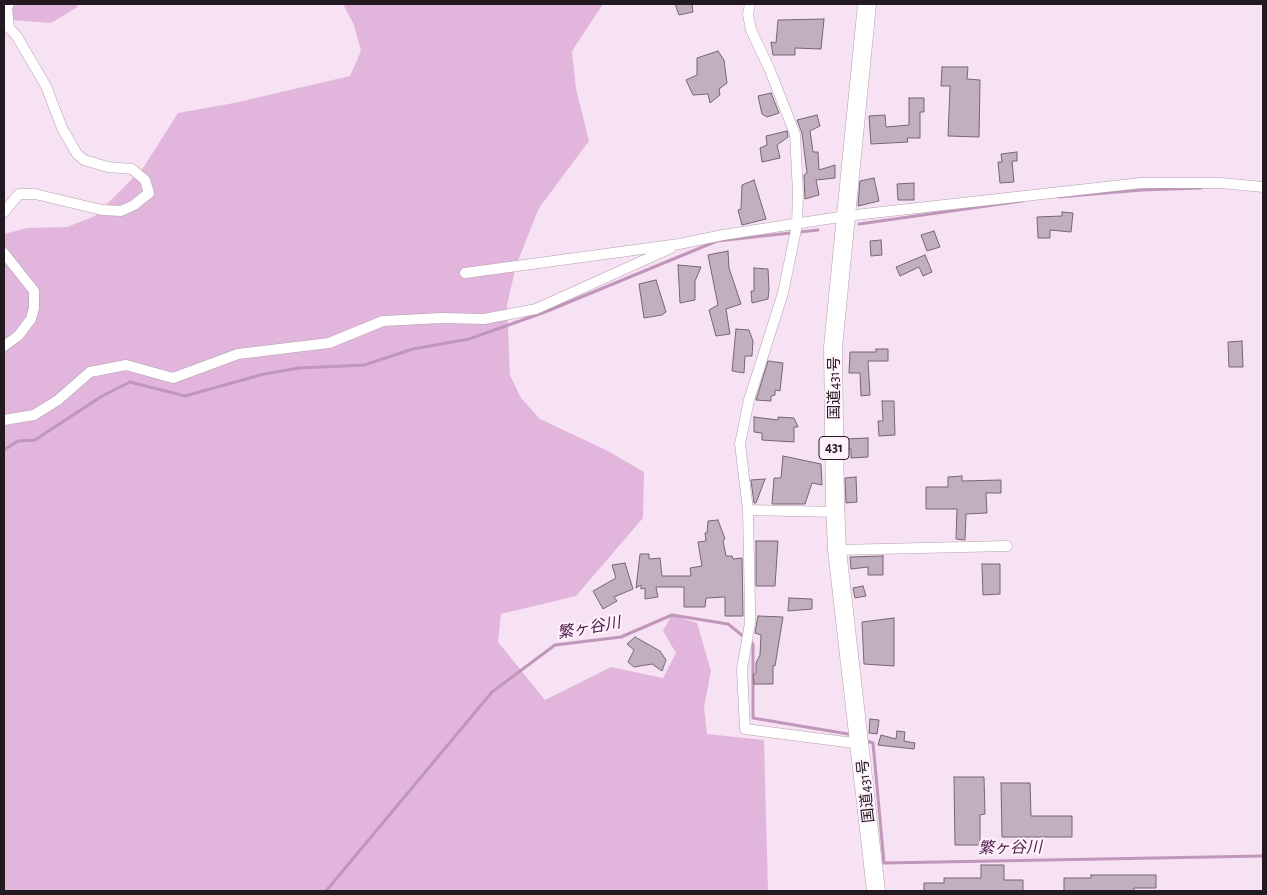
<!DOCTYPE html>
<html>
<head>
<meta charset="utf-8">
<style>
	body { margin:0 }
	#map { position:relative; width:1267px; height:895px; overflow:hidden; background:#f7e2f3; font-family:"Alegreya Sans",sans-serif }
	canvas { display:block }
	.frame { position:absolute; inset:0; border:5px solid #221a20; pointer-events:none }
</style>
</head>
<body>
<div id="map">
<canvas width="1267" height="895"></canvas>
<div class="frame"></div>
</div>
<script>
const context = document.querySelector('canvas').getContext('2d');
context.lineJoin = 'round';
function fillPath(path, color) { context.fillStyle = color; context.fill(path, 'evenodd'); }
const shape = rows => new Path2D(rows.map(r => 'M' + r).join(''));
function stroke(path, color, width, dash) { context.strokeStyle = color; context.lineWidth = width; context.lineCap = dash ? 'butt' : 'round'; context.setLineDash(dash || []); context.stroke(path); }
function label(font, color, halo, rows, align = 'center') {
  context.font = font + ' "Alegreya Sans","Noto Sans JP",sans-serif'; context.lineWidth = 4; context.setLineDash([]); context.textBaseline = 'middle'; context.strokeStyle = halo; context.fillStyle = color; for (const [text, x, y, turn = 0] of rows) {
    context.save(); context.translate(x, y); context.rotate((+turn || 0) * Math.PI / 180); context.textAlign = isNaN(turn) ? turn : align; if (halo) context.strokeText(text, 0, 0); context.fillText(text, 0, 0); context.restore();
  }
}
fillPath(shape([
	[4,4,78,4,76,8,51,23,10,20],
	[343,4,603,4,572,51,576,89,589,141,539,208,516,266,507,305,510,375,521,398,540,419,606,450,644,472,643,518,576,596,501,614,498,642,545,700,611,667,663,678,676,653,663,631,672,615,697,623,711,671,704,707,707,734,764,740,768,891,4,891,4,234,27,228,67,227,95,216,143,168,178,113,234,103,350,76,361,51,354,25]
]), '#e2b6dc');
stroke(shape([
	[1058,197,1142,190,1201,188],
	[859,224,1022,201],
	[4,450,18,441,35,440,102,396,130,382,185,396,264,374,299,368,364,365,413,349,469,339,545,312,717,241,818,230],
	[867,741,873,743,884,863,1263,856],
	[326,891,492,692,555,645,621,637,672,615,728,624,753,644,753,718,848,734]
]), '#c196bb', 3);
const building = shape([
	[675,4,692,4,693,12,679,15,675,4],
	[824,19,821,49,795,48,795,55,773,55,771,42,776,43,778,20,824,19],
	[718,51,724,60,727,83,719,89,720,95,710,103,708,94,693,95,686,80,697,75,697,58,718,51],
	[942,67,968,67,967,79,980,80,979,137,948,136,950,86,941,86,942,67],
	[771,93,779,113,767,117,762,114,758,96,771,93],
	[909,98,924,98,924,112,920,112,920,138,907,138,908,142,871,144,869,116,885,115,886,127,909,125,909,98],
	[817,115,820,126,810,131,813,152,818,152,819,170,835,165,835,178,816,180,819,195,805,199,804,175,807,173,802,133,797,120,817,115],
	[787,131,788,137,777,145,780,158,762,162,760,148,767,145,766,136,787,131],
	[1017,152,1017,161,1012,161,1014,182,1000,183,998,162,1002,162,1001,154,1017,152],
	[874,178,879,201,858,206,860,181,874,178],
	[754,180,766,219,742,225,738,210,741,209,742,185,754,180],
	[914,183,914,200,898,200,897,184,914,183],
	[1062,212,1073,213,1071,232,1050,230,1050,238,1038,238,1037,217,1062,216,1062,212],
	[934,231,940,247,927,251,921,235,934,231],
	[881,240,882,255,871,256,870,241,881,240],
	[728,251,729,268,741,304,726,309,730,334,716,336,709,310,718,305,708,255,728,251],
	[925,255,932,272,923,276,919,267,900,276,896,267,925,255],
	[678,265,701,267,695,281,695,300,680,303,678,265],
	[754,268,768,269,769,289,768,299,752,303,751,291,754,291,754,268],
	[656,280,666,312,662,315,644,318,639,284,656,280],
	[736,329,749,330,753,341,752,356,745,356,744,373,732,371,736,329],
	[1242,341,1243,367,1229,367,1228,342,1242,341],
	[876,349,888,349,888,361,868,361,870,395,861,396,860,373,849,373,850,352,876,352,876,349],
	[768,361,783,363,780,391,775,390,775,395,771,396,771,401,756,400,768,361],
	[882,401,894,401,895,435,879,436,878,421,883,421,882,401],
	[754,417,778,420,778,417,794,418,798,427,794,427,794,442,762,440,762,433,754,432,754,417],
	[868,438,868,457,851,458,851,449,845,449,845,439,868,438],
	[783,456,821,464,822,485,812,483,805,504,772,504,774,478,781,478,783,456],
	[962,476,962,481,1001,480,1001,493,986,493,987,513,966,514,965,540,956,539,957,509,926,509,926,487,948,487,948,477,962,476],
	[856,477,857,502,846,503,845,478,856,477],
	[765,479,756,503,754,503,751,480,765,479],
	[718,520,725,539,723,541,726,556,732,556,733,559,742,558,743,616,725,616,725,597,706,598,705,607,684,607,684,587,656,587,658,597,645,599,645,588,641,589,641,585,636,588,640,554,649,554,649,559,660,558,662,576,691,576,690,568,702,566,698,542,706,541,705,533,707,533,708,521,718,520],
	[756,541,778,541,775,586,756,586,756,541],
	[883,556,883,575,868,575,868,567,851,569,850,557,883,556],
	[625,563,633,589,614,597,617,601,603,609,593,591,616,578,612,565,625,563],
	[982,564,1000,564,1000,594,983,595,982,564],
	[863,586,866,596,855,598,853,588,863,586],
	[789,598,812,599,812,609,788,611,789,598],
	[758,616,783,617,775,666,773,665,773,684,754,684,753,675,756,673,756,663,760,655,761,635,755,633,758,616],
	[894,618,894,666,864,664,862,622,894,618],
	[635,637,660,651,666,660,662,671,652,664,634,667,628,662,634,650,627,644,635,637],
	[870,719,879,720,877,734,869,733,870,719],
	[897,731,905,732,904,741,915,743,914,749,878,745,881,735,896,739,897,731],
	[954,777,984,777,985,814,980,815,980,845,955,845,954,777],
	[1001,783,1030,783,1031,816,1072,816,1072,837,1002,837,1001,783],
	[981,865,1004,865,1004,880,1023,880,1023,891,924,891,924,883,944,883,944,878,981,878,981,865],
	[1091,875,1156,875,1156,888,1134,888,1134,891,1064,891,1064,878,1091,878,1091,875]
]);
fillPath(building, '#c1aebe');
stroke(building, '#776574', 1);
const minor = shape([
	[750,4,748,14,751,30,769,68,795,134,798,193,797,225,783,293,749,400,740,444,748,510,750,608,750,623,742,669,745,729,861,744],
	[4,212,19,194,35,194,102,210,121,211,134,205,149,193,145,180,132,169,108,167,84,160,77,154,62,128,46,86,16,35,9,28,7,7,9,4],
	[4,253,34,291,34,308,31,319,18,336,4,346],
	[465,273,679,244,723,235,846,216,1141,183,1221,183,1263,187],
	[4,420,34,415,58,400,90,372,126,365,173,378,238,354,329,343,383,321,442,318,484,319,536,309,671,248],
	[748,510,835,512],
	[837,550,1007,546]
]);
const trunk = shape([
	[867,4,833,347,835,503,837,550,876,891]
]);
stroke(minor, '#b39faf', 11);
stroke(trunk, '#b39faf', 19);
stroke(minor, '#fff', 10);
stroke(trunk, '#fff', 18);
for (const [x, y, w] of [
	[834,448,30]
]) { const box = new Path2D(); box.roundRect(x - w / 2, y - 11.5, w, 23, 4); context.fillStyle = '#fff2fc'; context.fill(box); stroke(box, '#221a20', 1); }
label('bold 14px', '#221a20', null, [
	["431",834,448]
]);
label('15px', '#221a20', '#fff2fc', [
	["国道431号",834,388,-90],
	["国道431号",866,791,-96]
]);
label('italic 16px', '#4f1b4a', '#fff2fc', [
	["繁ヶ谷川",589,628,-10],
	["繁ヶ谷川",1010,848,-1]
]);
</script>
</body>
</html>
